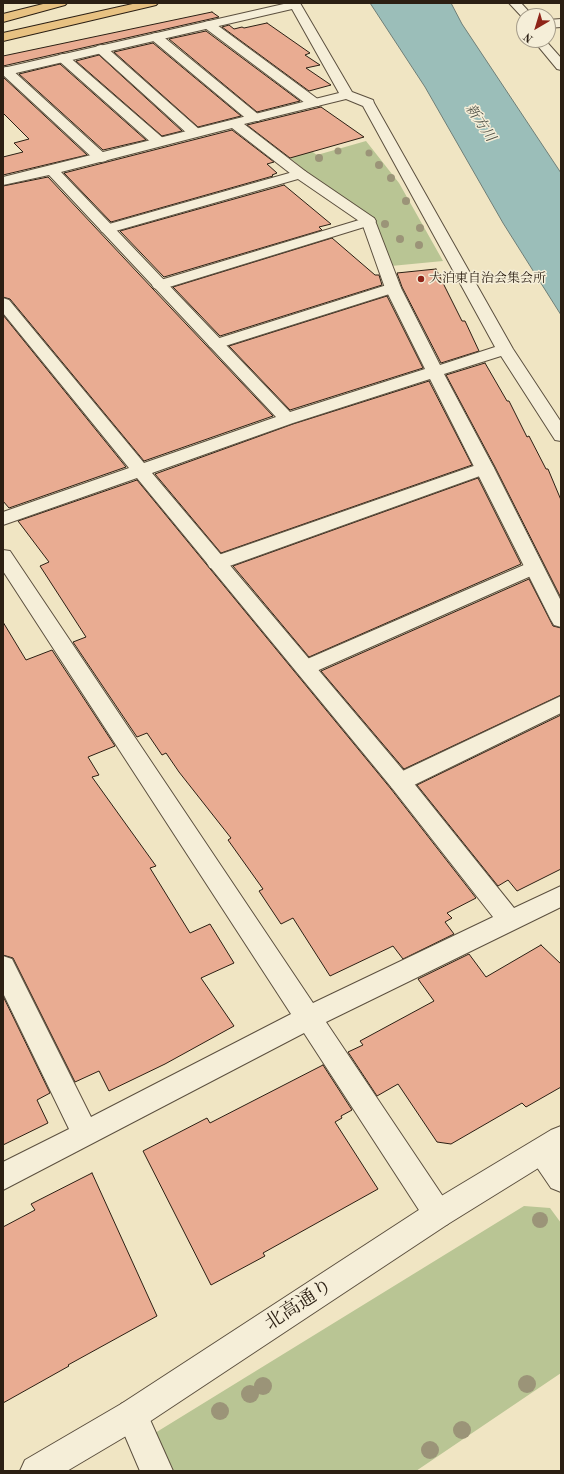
<!DOCTYPE html>
<html>
<head>
<meta charset="utf-8">
<style>
	body { margin:0 }
	#map { position:relative; width:564px; height:1474px; overflow:hidden; background:#f0e5c3; font-family:"Old Standard TT",serif }
	canvas { display:block }
	.frame { position:absolute; inset:0; border:4px solid #2b1f13; pointer-events:none }
	.north { position:absolute; left:516px; top:8px; width:40px; height:40px; box-sizing:border-box; background:#f5eed8; border:1px solid #a49b89; border-radius:50%; rotate:218deg; font-size:11px; font-weight:700; line-height:16px; text-align:center; color:#2b1f13 }
	.north::after { content:''; display:block; margin:auto; width:14px; height:18px; background:#8f2418; clip-path:polygon(50% 0,100% 100%,50% 72%,0 100%) }
</style>
</head>
<body>
<div id="map">
<canvas width="564" height="1474"></canvas>
<div class="frame"></div>
<div class="north">N</div>
</div>
<script>
const context = document.querySelector('canvas').getContext('2d');
context.lineJoin = 'round';
function fillPath(path, color) { context.fillStyle = color; context.fill(path, 'evenodd'); }
const shape = rows => new Path2D(rows.map(r => 'M' + r).join(''));
function stroke(path, color, width, dash) { context.strokeStyle = color; context.lineWidth = width; context.lineCap = dash ? 'butt' : 'round'; context.setLineDash(dash || []); context.stroke(path); }
function label(font, color, halo, rows, align = 'center') {
  context.font = font + ' "Old Standard TT","Noto Serif JP",serif'; context.lineWidth = 3; context.setLineDash([]); context.textBaseline = 'middle'; context.strokeStyle = halo; context.fillStyle = color; for (const [text, x, y, turn = 0] of rows) {
    context.save(); context.translate(x, y); context.rotate((+turn || 0) * Math.PI / 180); context.textAlign = isNaN(turn) ? turn : align; if (halo) context.strokeText(text, 0, 0); context.fillText(text, 0, 0); context.restore();
  }
}
fillPath(shape([
	[275,126,317,155,366,141,399,183,443,261,391,266,373,220,307,172,257,131],
	[524,1206,550,1208,561,1223,561,1373,416,1471,174,1471,155,1433]
]), '#b9c594');
const water = shape([
	[370,3,451,3,462,24,561,173,561,315,503,223,425,87,370,3]
]);
fillPath(water, '#9bbeb9');
stroke(water, '#6e7e77', 1);
const building = shape([
	[212,12,219,17,3,66,3,56,212,12],
	[267,23,310,53,305,55,320,65,306,68,331,85,309,91,222,27,229,25,234,29,242,27,244,28,267,23],
	[206,31,300,101,257,112,169,39,206,31],
	[153,43,241,116,198,127,114,52,153,43],
	[99,55,182,131,162,136,76,61,99,55],
	[60,64,146,140,103,150,19,74,60,64],
	[3,77,87,155,3,175,3,157,23,152,14,143,29,139,3,113,3,77],
	[321,107,364,137,290,158,247,125,321,107],
	[232,130,274,162,267,164,277,173,272,175,273,176,111,222,64,173,232,130],
	[48,177,153,289,273,416,144,461,10,299,3,297,3,186,48,177],
	[284,185,331,224,319,227,322,230,164,277,120,231,284,185],
	[332,238,375,275,379,275,382,285,220,336,173,287,332,238],
	[436,269,462,321,465,321,479,351,441,363,402,287,397,273,436,269],
	[387,296,423,368,290,410,229,346,387,296],
	[3,315,126,467,9,508,3,501,3,315],
	[485,363,507,401,509,401,527,437,529,436,546,469,548,469,561,500,561,598,495,467,446,375,485,363],
	[429,381,472,465,221,553,155,474,293,424,429,381],
	[478,478,521,564,309,657,233,566,478,478],
	[137,480,391,789,476,898,447,913,452,918,445,922,454,934,403,959,393,946,330,976,293,918,281,924,259,891,263,889,228,840,231,838,179,772,166,753,162,755,147,733,137,737,73,642,86,637,40,566,49,562,18,521,137,480],
	[529,579,553,626,561,628,561,695,404,769,321,671,529,579],
	[3,622,26,660,52,650,115,746,88,757,99,775,92,777,156,866,150,868,190,933,210,924,234,963,201,978,234,1026,165,1064,109,1091,99,1071,75,1082,13,958,3,955,3,622],
	[561,715,561,869,517,891,508,880,498,886,417,785,561,715],
	[541,945,561,964,561,1087,526,1107,522,1103,451,1144,437,1142,398,1084,377,1096,348,1052,363,1045,360,1041,434,1001,418,979,469,954,486,977,541,945],
	[3,996,50,1093,37,1100,48,1123,3,1145,3,996],
	[323,1065,352,1110,341,1116,342,1118,335,1122,378,1189,263,1253,265,1256,211,1285,143,1151,207,1118,210,1123,323,1065],
	[92,1173,157,1316,68,1365,69,1366,3,1403,3,1227,35,1210,31,1204,92,1173]
]);
fillPath(building, '#e9ac92');
stroke(building, '#2b1f13', 1);
const service = shape([
	[209,21,213,22,319,100,320,103,319,106,309,106,205,28,203,25,205,22,209,21],
	[156,33,160,34,259,115,261,118,259,121,249,121,152,40,150,37,152,34,156,33],
	[101,45,105,46,200,130,202,133,200,136,190,136,97,52,95,49,97,46,101,45],
	[63,54,67,55,164,139,166,142,164,145,154,145,59,61,57,58,59,55,63,54],
	[6,67,10,68,106,155,108,158,106,161,101,162,96,161,3,75,3,68,6,67],
	[300,170,305,171,307,174,305,177,112,232,107,233,102,232,100,229,102,226,300,170],
	[369,217,374,218,376,221,374,224,166,288,160,290,154,288,152,285,154,282,369,217],
	[393,283,399,285,401,288,399,291,222,347,216,349,210,347,208,344,210,341,393,283],
	[485,462,491,464,494,468,491,472,224,568,217,569,210,568,207,563,210,558,485,462],
	[533,561,540,562,543,567,540,572,312,673,305,675,298,673,294,668,298,663,533,561],
	[561,696,561,713,408,788,400,791,392,788,389,782,392,776,561,696]
]);
const minor = shape([
	[288,3,300,3,352,92,373,100,374,103,513,349,561,422,561,441,555,440,501,356,444,374,494,468,561,601,561,627,554,625,551,620,430,379,293,423,152,473,408,776,514,908,561,886,561,907,326,1022,448,1204,452,1214,448,1224,438,1228,428,1224,304,1033,3,1190,3,1162,69,1129,3,993,3,956,12,959,91,1117,291,1014,3,571,3,550,10,551,313,1003,493,917,392,788,137,478,3,525,3,512,129,468,3,313,3,298,9,300,144,463,276,417,49,175,3,185,3,177,339,93,292,9,3,76,3,68,288,3],
	[346,99,363,106,495,347,440,365,401,288,374,218,305,171,244,124,346,99],
	[232,128,295,177,362,223,385,288,425,369,290,412,61,172,232,128],
	[509,3,521,3,533,16,524,16,523,18,509,3],
	[561,19,561,27,548,28,548,20,561,19],
	[533,40,545,40,561,58,561,70,557,69,533,40],
	[542,1138,552,1142,561,1154,561,1192,551,1188,532,1160,528,1151,532,1142,542,1138],
	[132,1399,143,1404,173,1471,140,1471,116,1415,121,1404,132,1399]
]);
const tertiary = shape([
	[561,1126,561,1154,448,1224,143,1426,67,1471,20,1471,25,1460,121,1404,428,1204,551,1130,561,1126]
]);
const trunk = shape([
	[47,3,67,3,65,5,3,22,3,14,47,3],
	[137,3,158,3,156,5,152,6,3,41,3,33,137,3]
]);
stroke(service, '#5c503f', 2);
stroke(minor, '#5c503f', 2);
stroke(tertiary, '#5c503f', 2);
stroke(trunk, '#2b1f13', 2);
fillPath(service, '#f5eed8');
fillPath(minor, '#f5eed8');
fillPath(tertiary, '#f5eed8');
fillPath(trunk, '#e8c282');
context.fillStyle = '#9b9478';
for (const [x, y, r] of [
	[338,151,3.5],
	[369,153,3.5],
	[319,158,4],
	[379,165,4],
	[391,178,4],
	[406,201,4],
	[385,224,4],
	[420,228,4],
	[400,239,4],
	[419,245,4],
	[540,1220,8],
	[527,1384,9],
	[263,1386,9],
	[250,1394,9],
	[220,1411,9],
	[462,1430,9],
	[430,1450,9]
]) { context.beginPath(); context.arc(x, y, r, 0, 2 * Math.PI); context.fill(); }
for (const [x, y, r, color] of [
	[421,279,4,"#8f2418"]
]) { const dot = new Path2D(); dot.arc(x, y, r, 0, 2 * Math.PI); context.fillStyle = color; context.fill(dot); stroke(dot, '#f5eed8', 1.5); }
label('13px', '#2b1f13', '#f5eed8', [
	["大泊東自治会集会所",429,279]
], 'left');
label('italic 14px', '#4d4f45', '#f5eed8', [
	["新方川",480,123,56]
]);
label('19px', '#2b1f13', '#f5eed8', [
	["北高通り",299,1305,-33]
]);
</script>
</body>
</html>
